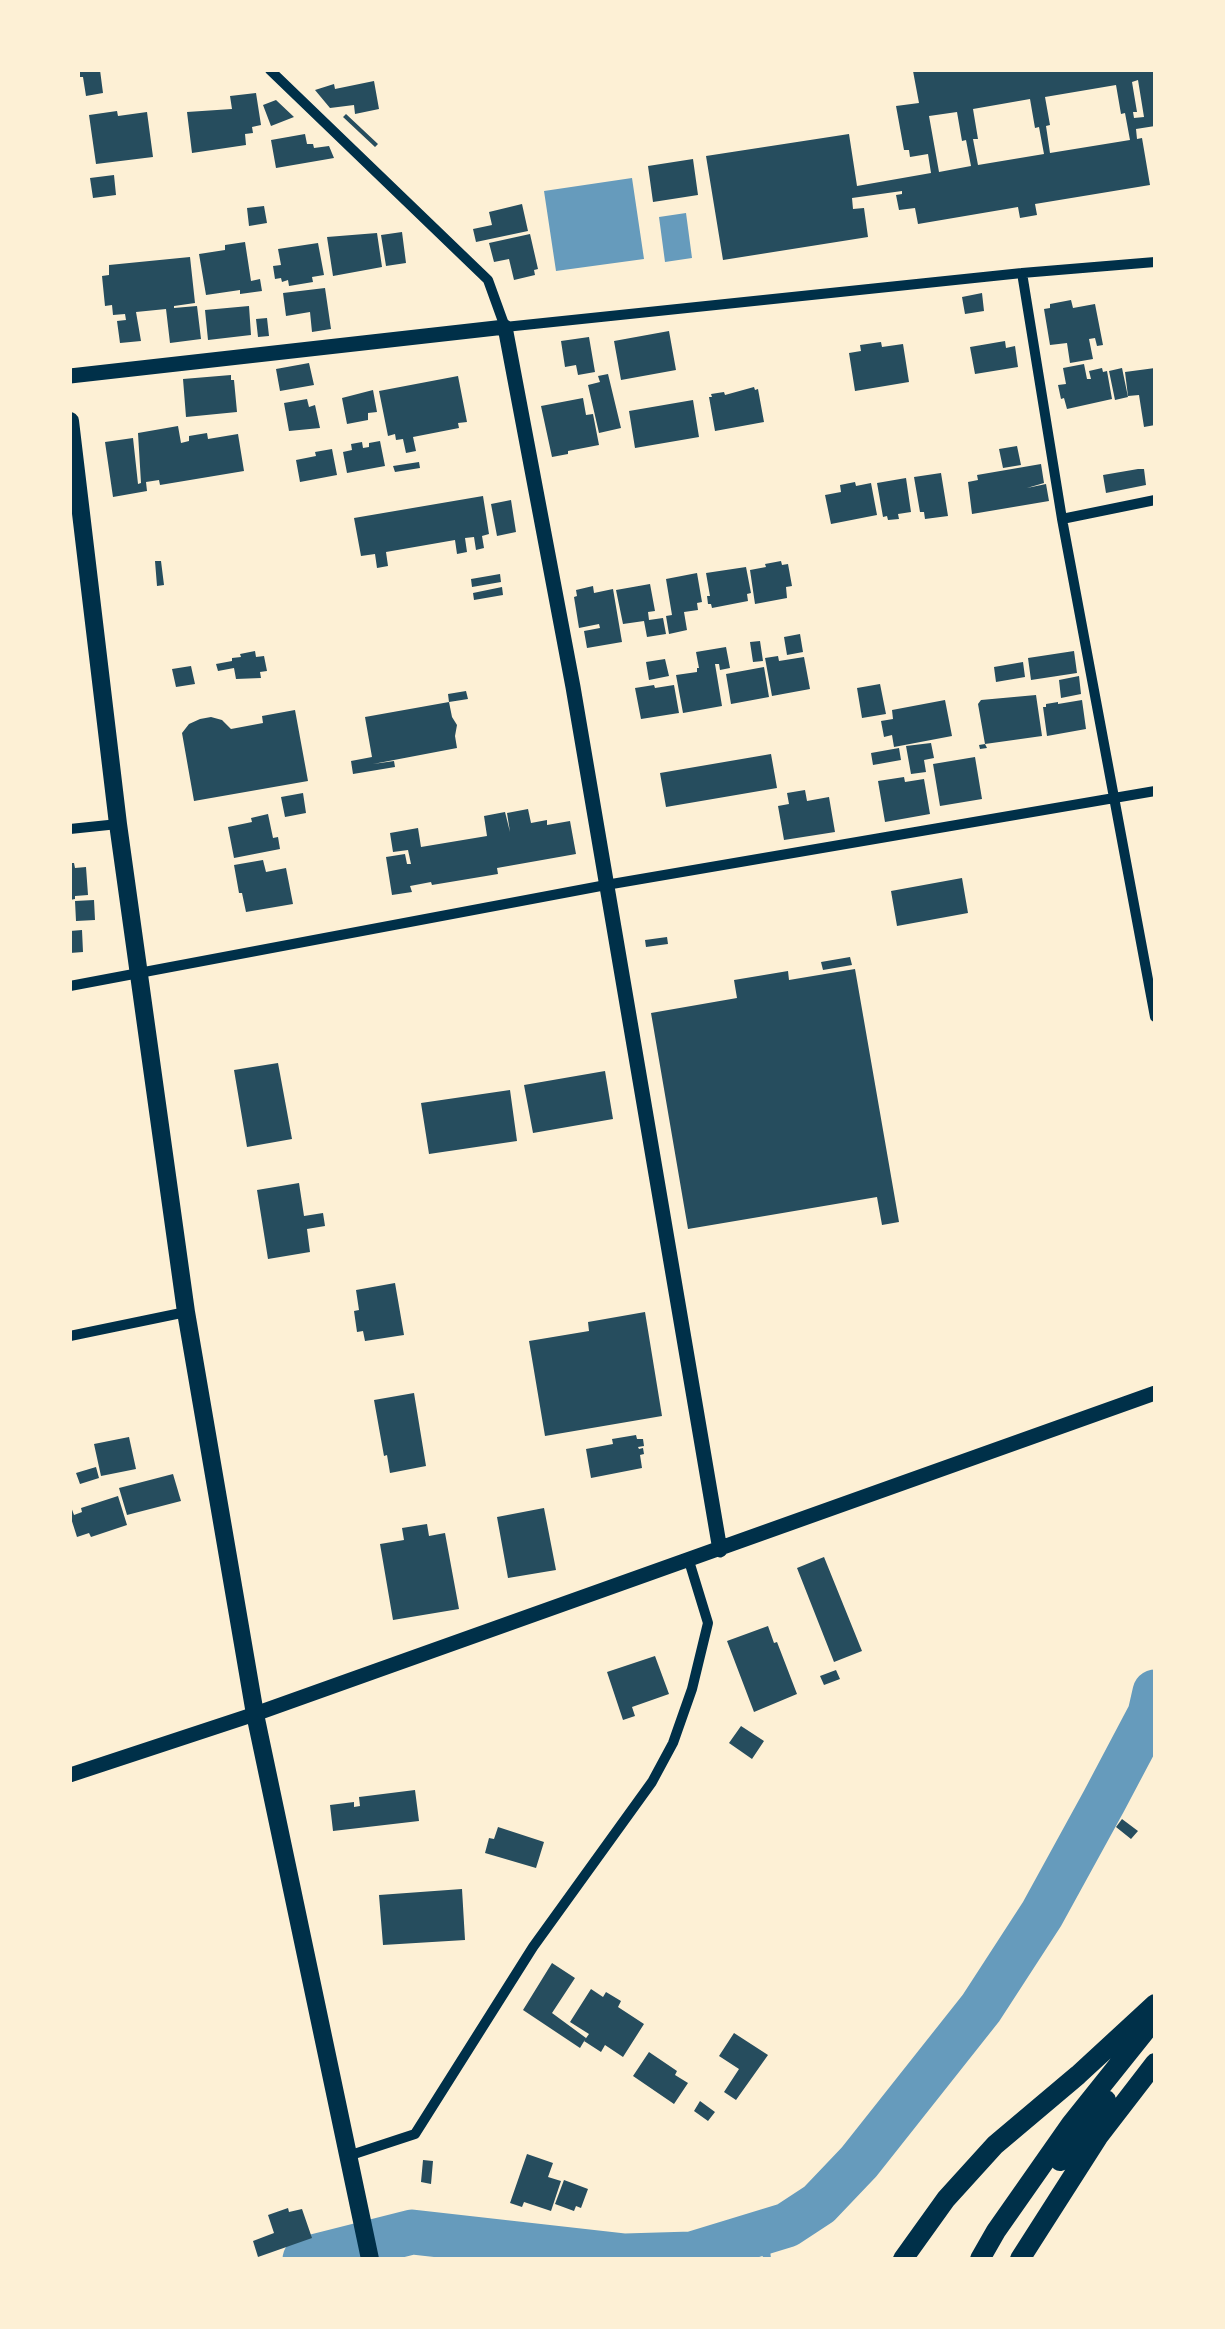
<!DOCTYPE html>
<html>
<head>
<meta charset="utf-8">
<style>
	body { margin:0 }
	#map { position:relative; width:1225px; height:2329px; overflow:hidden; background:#fdf0d5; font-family:"Archivo Narrow",sans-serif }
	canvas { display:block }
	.frame { position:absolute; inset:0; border:72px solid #fdf0d5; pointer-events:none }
</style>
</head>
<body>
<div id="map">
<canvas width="1225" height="2329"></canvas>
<div class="frame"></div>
</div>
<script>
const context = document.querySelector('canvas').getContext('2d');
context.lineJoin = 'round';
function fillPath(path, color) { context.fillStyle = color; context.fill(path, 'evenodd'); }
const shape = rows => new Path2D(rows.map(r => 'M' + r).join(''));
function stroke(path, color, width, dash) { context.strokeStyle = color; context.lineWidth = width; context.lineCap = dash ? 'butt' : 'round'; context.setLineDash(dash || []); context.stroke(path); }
fillPath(shape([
	[632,178,644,259,556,271,544,191],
	[686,213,692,258,665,262,659,217]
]), '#669bbc');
stroke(shape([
	[764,2232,767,2259]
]), '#669bbc', 8);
stroke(shape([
	[305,2259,412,2232,625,2256,692,2254,787,2225,819,2204,859,2162,981,2008,1042,1914,1104,1801,1150,1714,1155,1692]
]), '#669bbc', 45);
fillPath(shape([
	[80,70,100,70,103,93,86,96,83,77,80,77],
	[920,70,1155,70,1155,126,1136,129,1137,139,1142,138,1150,185,1035,204,1037,215,1020,218,1018,207,918,224,915,208,899,210,896,195,902,194,902,191,852,198,853,209,864,208,868,237,723,260,706,156,849,134,857,186,931,173,928,154,910,157,909,150,904,150,896,106,919,103,913,71],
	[1138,80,1144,117,1134,118,1133,112,1137,112,1132,82],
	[1116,85,1121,114,1125,113,1130,140,1050,153,1046,126,1050,125,1045,97],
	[1030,99,1035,128,1039,127,1044,154,978,165,973,139,978,139,973,109],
	[957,112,962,141,966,140,971,166,939,172,929,116],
	[374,81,379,109,355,114,354,105,330,108,315,90,334,84,335,89],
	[256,93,261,125,252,127,253,133,245,134,246,145,192,153,187,112,232,109,230,96],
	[276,100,294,117,271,126,263,105],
	[117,111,118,116,147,112,153,157,96,164,89,115],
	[346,114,378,144,375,147,343,117],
	[305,134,307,144,313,144,314,148,329,146,334,158,276,168,271,140],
	[693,159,698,195,653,202,648,166],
	[114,175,116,195,93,198,90,178],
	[522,204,528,231,476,242,473,229,492,225,489,212],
	[264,206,267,223,249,226,247,208],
	[402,232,406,263,386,266,381,235],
	[377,233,382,267,333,276,327,237],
	[530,234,538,269,534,270,535,275,514,280,509,259,494,262,489,243],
	[245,242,251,281,260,279,262,291,240,294,240,290,206,295,199,254,225,250,225,245],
	[318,243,324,275,312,277,313,282,289,286,288,280,282,282,281,278,275,279,273,266,281,265,278,249],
	[190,257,195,303,174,306,174,308,197,306,201,339,170,343,166,309,136,312,141,341,120,343,117,321,126,320,125,314,113,315,112,305,105,306,102,276,109,275,109,265],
	[325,288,331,329,312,332,310,312,286,316,283,293],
	[982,293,984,311,965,314,962,297],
	[1071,300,1073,308,1095,304,1103,345,1097,346,1095,338,1089,339,1093,359,1070,363,1067,343,1050,345,1044,309,1050,308,1050,304],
	[249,306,251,335,208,340,205,310],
	[267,318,269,336,258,337,256,319],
	[669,331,676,370,621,380,614,341],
	[589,337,595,372,578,375,576,365,565,367,561,341],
	[1005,341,1006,348,1015,346,1018,367,975,374,970,347],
	[881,342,882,347,903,344,909,382,855,391,849,353,861,351,860,345],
	[309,363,314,385,280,391,276,369],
	[1084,364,1087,379,1091,379,1089,371,1102,368,1103,372,1107,371,1112,399,1067,409,1064,398,1061,399,1058,385,1066,384,1063,368],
	[1122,368,1128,397,1115,400,1109,371],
	[1155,368,1155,425,1144,427,1139,395,1128,396,1125,372],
	[608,374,621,428,599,433,588,385,600,382,598,376],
	[231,375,231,380,234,380,237,412,186,417,183,379],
	[458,376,467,422,458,423,459,428,413,437,416,451,406,453,403,439,396,440,395,434,388,436,379,391],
	[754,387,755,390,758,389,764,422,715,431,709,397,712,397,711,394,724,392,725,395],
	[373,390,377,412,368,413,368,420,347,424,342,398],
	[583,398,586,415,593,414,599,445,568,451,568,454,552,457,541,406],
	[307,399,309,407,315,405,320,428,289,431,284,403],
	[693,400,699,437,635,448,629,411],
	[178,426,181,443,189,441,189,436,207,433,208,439,238,434,244,471,160,485,159,480,146,482,147,491,113,497,105,442,133,438,138,484,141,483,138,433],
	[380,441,385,466,347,473,343,452,352,450,351,444,362,442,363,448,369,447,369,443],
	[1017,446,1021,465,1003,468,999,449],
	[332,449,337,475,300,482,296,460,316,456,315,452],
	[419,462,420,468,395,472,393,466],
	[1041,464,1044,483,1027,488,1046,484,1049,501,972,514,968,482,978,480,977,475],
	[1138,469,1144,469,1146,485,1106,493,1103,475],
	[941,473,948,516,925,519,924,512,920,512,914,477],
	[906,478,911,512,898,514,899,519,888,520,887,516,883,517,877,483],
	[855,482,856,486,871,483,877,515,831,524,825,495,841,492,840,485],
	[483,496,489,534,482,536,484,548,476,550,474,537,465,538,467,552,457,554,455,540,386,552,388,566,377,568,375,554,361,556,354,518],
	[511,500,516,532,497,536,491,504],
	[155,561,161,561,164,585,157,586],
	[781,561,782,565,788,564,792,586,786,587,787,598,755,604,750,570,766,567,765,564],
	[746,567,751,593,747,594,748,601,712,608,711,604,708,604,707,596,710,596,706,573],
	[697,573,702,602,697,603,698,610,684,612,687,630,669,634,666,616,672,615,666,579],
	[500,574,501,582,472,587,471,579],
	[650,584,655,611,648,612,649,620,663,618,666,634,647,637,644,621,623,624,616,590],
	[593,586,594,593,613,589,622,642,587,648,584,631,600,628,599,624,579,628,574,597,577,596,576,590],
	[502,587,503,595,474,600,473,593],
	[800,634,803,652,787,655,784,637],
	[760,641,763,661,753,662,750,642],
	[726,647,730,668,720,670,719,664,715,664,722,706,683,713,676,675,697,672,697,668,699,668,696,652],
	[255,651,256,657,264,656,267,671,260,672,261,678,236,679,234,668,218,671,216,664,232,661,232,658,241,657,240,654],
	[1074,651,1077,673,1031,680,1028,658],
	[778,656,779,661,804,657,810,689,772,696,765,658],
	[665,659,669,676,649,680,646,662],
	[1023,662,1025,677,996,682,994,667],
	[191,666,195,684,176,687,172,669],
	[764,667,769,697,731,704,726,674],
	[1079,676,1081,694,1061,698,1059,680],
	[880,684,886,714,862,718,857,688],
	[654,685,655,688,674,685,679,713,641,719,635,688],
	[466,691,468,699,449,702,448,694],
	[1036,695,1042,736,985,744,987,748,980,749,979,745,985,744,978,704,981,700],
	[945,700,952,736,894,747,892,735,884,737,881,721,893,719,892,710],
	[1082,700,1086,729,1047,736,1043,707,1046,707,1046,704,1058,702,1058,704],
	[449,702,452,717,457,725,455,736,457,748,373,764,394,761,395,767,353,774,351,761,372,757,365,717],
	[295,710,308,781,194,801,182,733,189,724,200,719,211,717,222,720,231,729,263,723,262,716],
	[931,743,934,758,924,760,926,772,911,774,906,746],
	[899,748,901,760,873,765,871,753],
	[771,754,777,788,666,807,660,773],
	[975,757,982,799,940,806,933,764],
	[904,777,905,782,924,779,930,814,885,822,878,781],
	[805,790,807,801,829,797,835,832,784,840,778,806,789,804,787,793],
	[303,793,306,813,285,817,281,797],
	[528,809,531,823,547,820,547,825,570,821,576,854,497,868,498,874,432,885,431,882,410,886,412,892,392,895,386,857,405,854,407,864,411,864,408,850,393,852,390,833,418,828,421,847,487,836,484,816,505,812,510,832,507,813],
	[268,814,273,838,278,837,280,849,234,858,228,827,252,822,251,818],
	[263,860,266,872,286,868,293,904,246,912,242,893,239,893,234,865],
	[70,863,74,863,75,868,86,867,88,895,75,896,75,899,70,900],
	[962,878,968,913,897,926,891,891],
	[94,900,95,920,76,921,75,901],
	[82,930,83,952,70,953,70,931],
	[667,937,668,944,646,947,645,940],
	[850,957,852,965,823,970,821,962],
	[855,969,899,1222,882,1225,877,1197,688,1229,651,1013,737,998,734,980,788,971,789,980],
	[278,1063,292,1139,247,1147,234,1070],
	[605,1071,613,1119,533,1133,524,1085],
	[510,1090,517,1141,429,1154,421,1103],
	[299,1183,304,1216,323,1213,325,1226,307,1229,310,1252,268,1259,257,1190],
	[395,1283,404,1335,365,1341,363,1331,357,1332,354,1311,359,1310,356,1290],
	[645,1312,662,1416,545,1436,529,1341,589,1331,588,1322],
	[414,1393,426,1466,390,1473,387,1455,384,1456,374,1400],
	[636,1435,637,1439,643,1439,644,1446,638,1447,639,1449,643,1448,644,1454,640,1455,642,1468,591,1478,586,1449,613,1444,612,1439],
	[129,1437,136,1469,101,1476,94,1444],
	[96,1467,99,1478,80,1484,76,1473],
	[173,1474,181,1501,127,1515,119,1488],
	[118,1496,127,1525,91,1537,89,1533,77,1537,70,1515,70,1504,74,1515,82,1512,81,1508],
	[544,1508,556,1570,508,1578,497,1517],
	[427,1524,429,1536,445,1533,459,1609,393,1620,380,1544,404,1540,402,1528],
	[824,1557,862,1651,834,1662,797,1568],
	[768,1626,774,1643,777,1642,797,1694,754,1712,727,1641],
	[655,1656,669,1694,632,1707,635,1716,623,1720,607,1672],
	[836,1670,840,1679,824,1685,820,1676],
	[741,1726,764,1741,752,1759,729,1743],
	[415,1790,419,1821,333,1831,330,1805,354,1802,354,1807,360,1806,359,1797],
	[1122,1819,1138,1831,1131,1839,1116,1827],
	[498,1827,544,1842,536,1868,485,1853,489,1838,494,1839],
	[462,1889,465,1940,383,1945,379,1895],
	[552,1963,575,1978,552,2013,586,2038,580,2048,523,2010],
	[591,1989,603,1997,606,1992,621,2001,618,2007,644,2024,623,2057,605,2045,601,2052,584,2041,589,2034,570,2022],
	[734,2033,768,2055,736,2100,724,2092,739,2069,719,2056],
	[649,2052,677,2071,675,2075,688,2083,674,2104,633,2076],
	[700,2101,715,2112,708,2121,694,2111],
	[527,2154,553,2163,548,2177,561,2181,551,2211,524,2202,522,2207,510,2203],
	[423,2160,433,2161,431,2184,421,2182],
	[564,2180,588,2189,581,2208,576,2206,574,2211,555,2204],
	[288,2208,289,2212,302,2209,312,2238,258,2257,253,2241,274,2233,268,2215]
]), '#264d5e');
stroke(shape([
	[270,70,488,280,505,327,1022,273,1155,262],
	[1022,273,1062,519,1155,1017],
	[1062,519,1155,500],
	[70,829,118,824],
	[70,986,606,885,1155,791],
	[70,1336,186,1312],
	[348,2156,415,2134,533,1947,652,1782,673,1743,692,1689,708,1623,689,1561]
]), '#003049', 10);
stroke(shape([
	[70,376,505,327,573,687,720,1550],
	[70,1775,255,1714,1155,1393]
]), '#003049', 15);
stroke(shape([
	[70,421,118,824,186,1312,255,1714,370,2259]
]), '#003049', 18);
stroke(shape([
	[1060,2161,1106,2100],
	[903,2259,946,2199,995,2145,1078,2075,1155,2004],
	[980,2259,996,2231,1071,2124,1155,2019],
	[1020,2259,1098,2137,1155,2063]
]), '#003049', 20);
</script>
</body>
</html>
